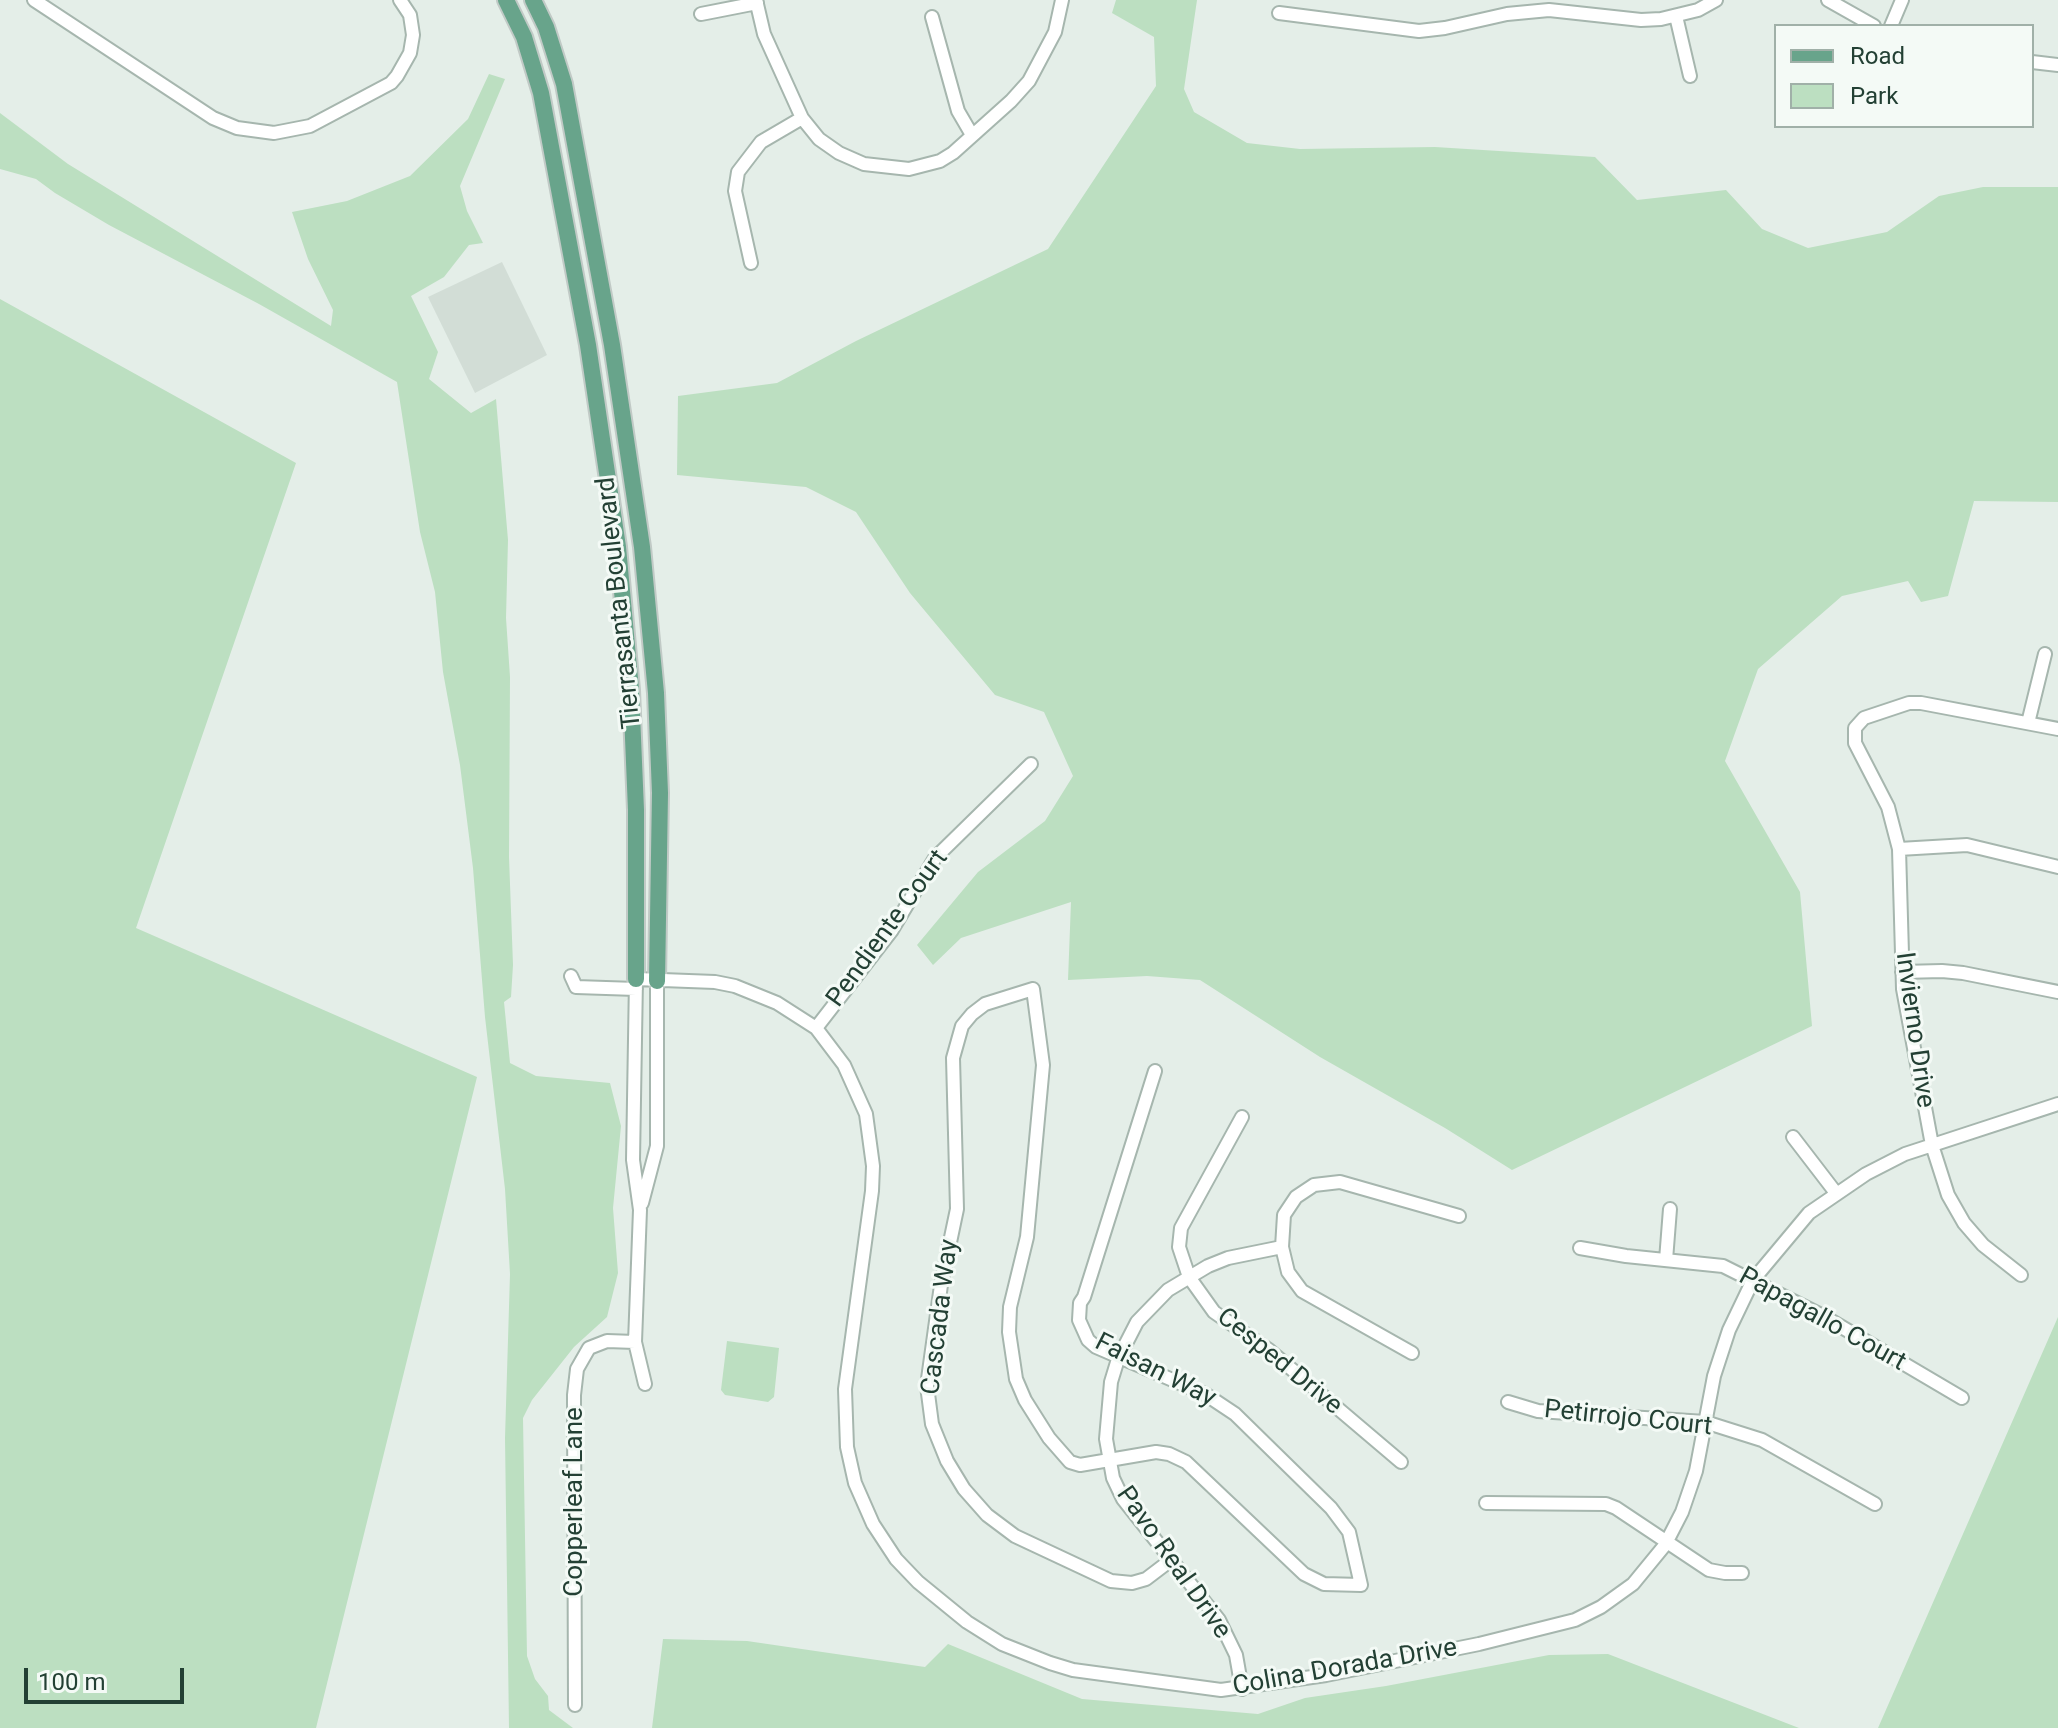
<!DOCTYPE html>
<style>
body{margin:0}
#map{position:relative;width:2058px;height:1728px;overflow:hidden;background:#e4eee8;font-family:Roboto,sans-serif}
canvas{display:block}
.legend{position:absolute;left:1774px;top:24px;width:260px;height:104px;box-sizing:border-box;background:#f4faf6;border:2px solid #a0b0a8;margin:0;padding:10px 14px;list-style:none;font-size:24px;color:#234034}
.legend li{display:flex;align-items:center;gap:16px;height:40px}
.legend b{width:40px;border:2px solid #a0b0a8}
.scale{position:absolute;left:24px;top:1668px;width:160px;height:36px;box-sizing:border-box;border:4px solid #234034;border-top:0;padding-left:10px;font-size:24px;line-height:28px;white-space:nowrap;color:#234034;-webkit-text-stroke:6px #f4faf6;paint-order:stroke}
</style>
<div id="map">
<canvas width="2058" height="1728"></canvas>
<ul class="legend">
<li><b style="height:10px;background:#68a48b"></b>Road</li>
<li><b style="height:22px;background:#bcdfc1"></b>Park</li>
</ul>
<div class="scale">100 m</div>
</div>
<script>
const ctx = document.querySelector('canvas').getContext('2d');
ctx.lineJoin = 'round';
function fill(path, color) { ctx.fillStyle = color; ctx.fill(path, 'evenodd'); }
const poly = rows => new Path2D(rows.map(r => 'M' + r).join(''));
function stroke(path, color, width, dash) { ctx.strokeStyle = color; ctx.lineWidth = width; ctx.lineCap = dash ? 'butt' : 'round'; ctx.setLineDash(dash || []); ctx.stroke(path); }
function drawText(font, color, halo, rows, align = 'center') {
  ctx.font = font + ' Roboto,sans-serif'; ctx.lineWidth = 6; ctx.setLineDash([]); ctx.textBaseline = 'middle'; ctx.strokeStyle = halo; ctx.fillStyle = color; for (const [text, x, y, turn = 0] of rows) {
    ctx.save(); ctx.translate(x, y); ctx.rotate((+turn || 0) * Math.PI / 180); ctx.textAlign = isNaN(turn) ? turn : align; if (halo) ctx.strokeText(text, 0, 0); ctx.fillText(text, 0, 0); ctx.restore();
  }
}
fill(poly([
 [502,262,547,355,475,393,428,297]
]), '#d2ddd6');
fill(poly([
 [1116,0,1197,0,1184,89,1194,112,1247,143,1300,149,1435,147,1595,157,1637,200,1726,190,1762,229,1808,248,1887,232,1939,196,1983,187,2058,187,2058,502,1974,501,1948,596,1921,602,1908,581,1842,596,1758,669,1725,761,1800,892,1812,1026,1512,1170,1445,1128,1320,1057,1200,980,1147,976,1068,980,1071,902,961,938,933,965,917,945,978,872,1045,821,1073,776,1044,712,995,695,910,593,856,512,806,487,677,475,678,396,777,383,856,341,1048,249,1156,86,1154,37,1112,13],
 [489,74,505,79,460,186,467,211,483,243,469,245,444,277,411,296,438,352,429,379,471,413,496,399,508,540,506,618,510,677,509,857,513,965,511,997,504,1002,510,1063,536,1076,610,1083,621,1126,613,1208,618,1273,607,1317,574,1347,532,1400,523,1418,527,1656,535,1679,548,1696,549,1710,573,1728,509,1728,505,1438,510,1274,505,1189,485,1017,473,868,460,765,443,672,435,592,420,532,397,382,259,304,109,225,55,193,36,179,0,169,0,113,68,164,331,326,333,310,308,259,292,212,347,201,410,176,468,119],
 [0,299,296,463,136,928,477,1077,316,1728,0,1728],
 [2058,1317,2058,1728,1878,1728],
 [727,1341,779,1348,774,1397,768,1402,725,1395,721,1390],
 [663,1639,747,1641,925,1667,948,1644,1082,1699,1258,1714,1305,1698,1386,1686,1549,1655,1608,1654,1799,1728,652,1728]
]), '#bcdfc1');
const minor = poly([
 [34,0,213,118,237,128,274,133,310,126,391,83,397,76,410,53,413,35,410,15,400,0],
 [756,0,764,34,802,118,819,139,839,153,864,164,909,169,940,161,953,153,1011,101,1029,81,1055,32,1062,0],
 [1828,0,1874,26],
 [1279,13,1419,31,1445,28,1507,14,1549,10,1641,20,1661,19,1698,10,1716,0],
 [701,14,757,3],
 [1676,16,1690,76],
 [932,17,958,111,972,135],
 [1891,26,1902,0],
 [2032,62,2058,65],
 [751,263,735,191,738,172,761,142,802,118],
 [2028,723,2045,654],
 [1899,849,1967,845,2058,867],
 [1902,972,1942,971,1963,973,2058,992],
 [571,976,576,987,636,989],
 [816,1028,892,930,935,858,1031,764],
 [1155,1071,1084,1297,1080,1303,1079,1320,1088,1340,1096,1347,1205,1394,1235,1414,1331,1508,1349,1532,1361,1585,1324,1584,1304,1574,1186,1462,1169,1454,1156,1452,1080,1465,1070,1462,1049,1438,1025,1400,1016,1379,1009,1332,1010,1307,1027,1237,1043,1065,1033,989,985,1004,972,1014,962,1026,953,1058,957,1209,941,1285,927,1386,932,1424,947,1461,964,1489,987,1515,1015,1536,1111,1581,1132,1583,1146,1579,1171,1560],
 [1242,1117,1181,1228,1179,1247,1189,1277,1214,1312,1269,1350,1401,1462],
 [1793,1137,1836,1193],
 [642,1203,657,1146,657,981],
 [1580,1248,1626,1256,1723,1266,1823,1316,1962,1398],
 [1666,1260,1670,1209],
 [2021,1275,1983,1245,1964,1223,1948,1195,1932,1145,1903,989,1899,849,1888,807,1855,743,1855,728,1864,718,1909,703,1921,703,2058,729],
 [1412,1353,1302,1291,1288,1272,1282,1247,1284,1215,1296,1197,1314,1185,1340,1182,1459,1216],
 [645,1384,635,1342,640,1210,633,1160,636,979,715,982,735,986,777,1003,816,1028,844,1065,866,1114,873,1166,872,1191,845,1389,847,1447,855,1483,873,1524,896,1559,918,1582,967,1622,1002,1644,1050,1663,1073,1670,1221,1690,1326,1675,1479,1644,1575,1620,1601,1607,1633,1584,1665,1545,1682,1512,1696,1471,1714,1376,1729,1330,1753,1280,1809,1213,1866,1174,1905,1154,2058,1104],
 [1508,1402,1538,1411,1705,1422,1762,1440,1875,1504],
 [1486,1503,1606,1504,1616,1508,1709,1570,1725,1573,1742,1573],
 [1242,1689,1236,1655,1219,1620,1123,1499,1113,1478,1106,1439,1111,1382,1118,1359,1137,1322,1168,1290,1208,1266,1228,1258,1282,1247],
 [575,1705,574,1395,577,1369,589,1348,607,1341,635,1342]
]);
const major = poly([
 [506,0,524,37,541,93,588,345,618,547,631,690,636,810,636,979],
 [533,0,546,27,564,84,612,345,642,547,656,693,660,793,657,981]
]);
stroke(minor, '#a6b6ae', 16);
stroke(major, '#c1cac6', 20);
stroke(minor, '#fff', 12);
stroke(major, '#68a48b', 16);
drawText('26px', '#234034', '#f4faf6', [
 ["Tierrasanta Boulevard",620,603,-96],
 ["Pendiente Court",888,929,-54],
 ["Invierno Drive",1914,1030,82],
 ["Cascada Way",941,1317,-83],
 ["Papagallo Court",1822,1320,29],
 ["Cesped Drive",1279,1362,39],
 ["Faisan Way",1155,1371,27],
 ["Petirrojo Court",1628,1419,6],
 ["Copperleaf Lane",575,1502,-90],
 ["Pavo Real Drive",1173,1563,55],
 ["Colina Dorada Drive",1345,1668,-10]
]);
</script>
